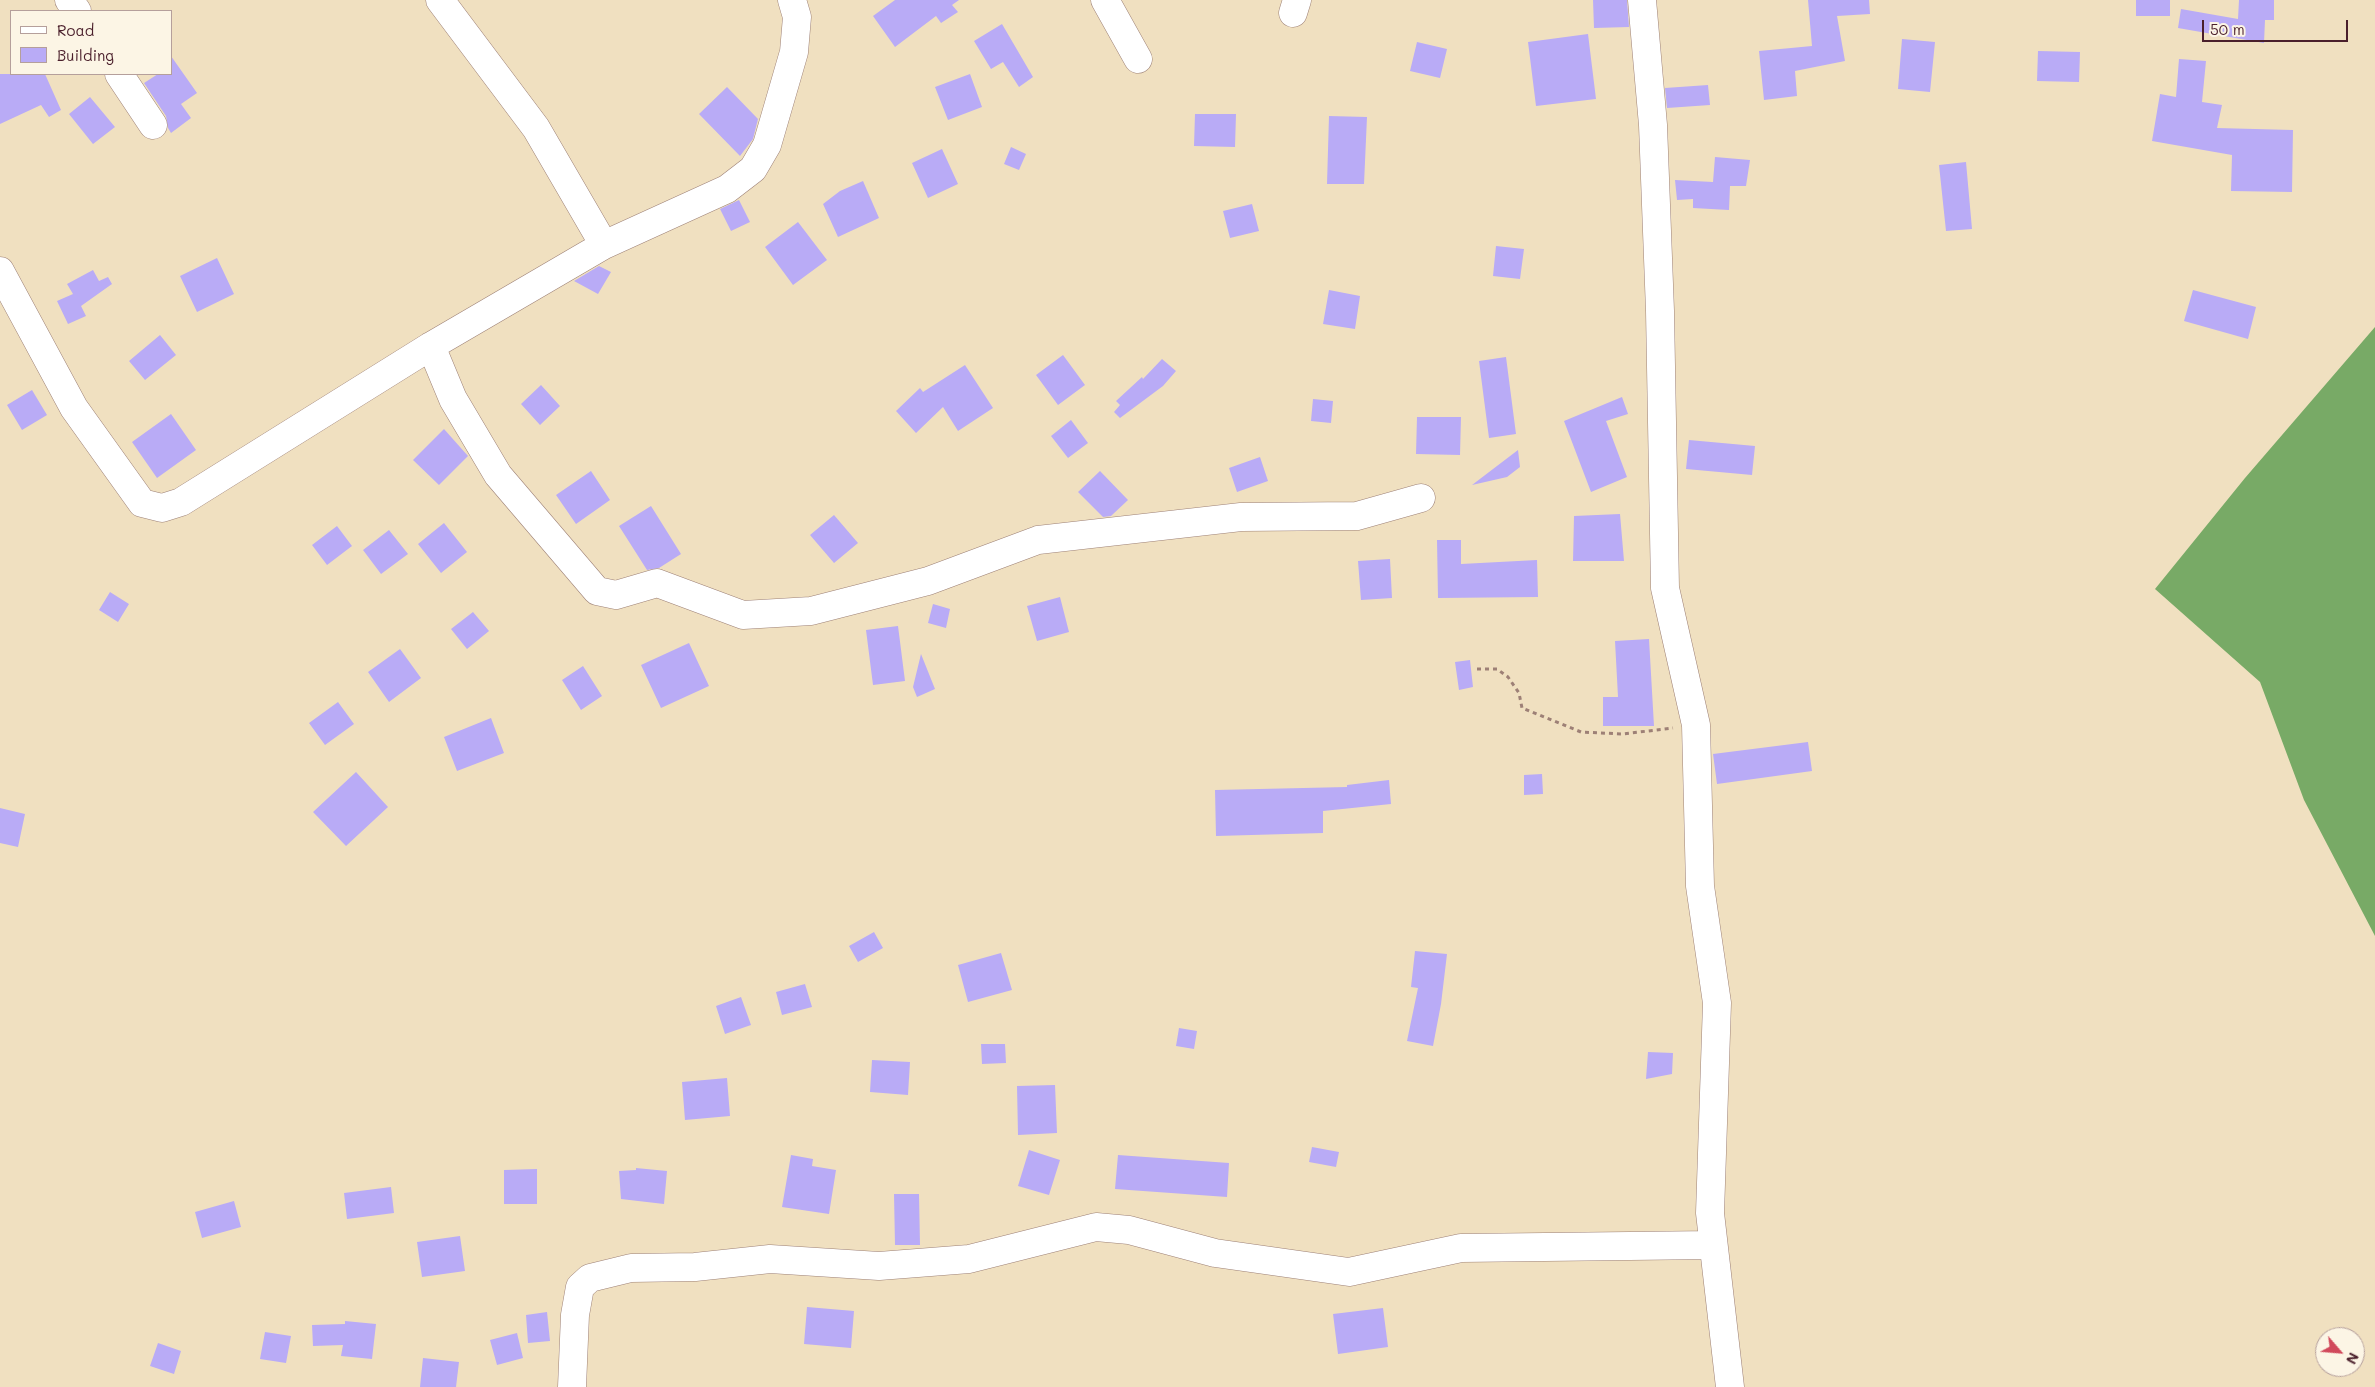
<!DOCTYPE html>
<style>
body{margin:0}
#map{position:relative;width:2375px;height:1387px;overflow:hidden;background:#f0e0c0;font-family:Mali,sans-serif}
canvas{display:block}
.legend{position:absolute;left:10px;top:10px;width:162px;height:65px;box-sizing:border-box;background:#fcf5e5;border:1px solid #b59f9b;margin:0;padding:6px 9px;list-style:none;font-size:15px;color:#4a1f2b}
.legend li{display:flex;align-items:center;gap:10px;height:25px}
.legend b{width:25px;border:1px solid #b59f9b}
.north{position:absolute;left:2315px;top:1327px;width:50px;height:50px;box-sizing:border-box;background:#fcf5e5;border:1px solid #b59f9b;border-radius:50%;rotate:117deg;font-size:14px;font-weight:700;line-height:20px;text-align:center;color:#4a1f2b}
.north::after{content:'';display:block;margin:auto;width:18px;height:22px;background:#d1495b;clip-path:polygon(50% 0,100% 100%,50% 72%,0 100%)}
.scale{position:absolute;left:2202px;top:20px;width:146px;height:22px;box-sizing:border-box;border:2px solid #4a1f2b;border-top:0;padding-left:6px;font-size:15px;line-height:18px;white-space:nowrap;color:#4a1f2b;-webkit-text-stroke:4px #fcf5e5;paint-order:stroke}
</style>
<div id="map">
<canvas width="2375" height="1387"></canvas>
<ul class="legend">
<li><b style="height:6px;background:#fff"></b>Road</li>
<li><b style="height:14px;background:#b9abf6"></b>Building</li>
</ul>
<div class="north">N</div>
<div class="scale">50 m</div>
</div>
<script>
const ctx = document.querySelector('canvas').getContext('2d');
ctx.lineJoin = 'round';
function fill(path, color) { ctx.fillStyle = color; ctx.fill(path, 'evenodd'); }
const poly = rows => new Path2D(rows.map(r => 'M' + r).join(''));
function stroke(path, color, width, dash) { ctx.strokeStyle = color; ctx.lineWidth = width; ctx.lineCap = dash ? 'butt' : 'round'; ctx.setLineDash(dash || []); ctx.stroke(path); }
fill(poly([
 [2375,327,2375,936,2304,800,2260,682,2155,589,2245,478]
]), '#78aa66');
fill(poly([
 [895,0,959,0,952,5,958,12,941,23,936,16,895,47,873,16],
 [1593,0,1627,0,1629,27,1594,28],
 [1808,0,1869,0,1870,14,1837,16,1845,61,1795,71,1797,96,1764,100,1759,51,1812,46],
 [2136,0,2170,0,2170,16,2136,16],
 [2239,0,2274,0,2274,20,2265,20,2264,43,2178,28,2181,9,2238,19],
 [1002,24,1033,77,1019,87,1003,62,991,69,974,41],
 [1588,34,1596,99,1536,106,1528,42],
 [1902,39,1935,42,1930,92,1898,89],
 [1417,42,1447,49,1440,78,1410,71],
 [2038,51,2080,52,2079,82,2037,81],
 [171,56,197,93,181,104,191,118,171,133,168,128,166,116,144,83,158,74,171,74],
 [2179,59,2206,61,2202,102,2222,105,2217,128,2293,130,2292,192,2231,191,2232,155,2152,141,2160,94,2176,97],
 [0,74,45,74,61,110,49,117,41,105,0,124],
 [970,74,982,107,948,120,935,87],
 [1708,85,1710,105,1667,108,1665,88],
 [727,87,758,119,753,139,740,156,699,114],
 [90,97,115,127,93,144,69,114],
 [1195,114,1236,114,1235,147,1194,146],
 [1329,116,1367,117,1364,184,1327,184],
 [1011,147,1026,154,1019,170,1004,164],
 [942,149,958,184,928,198,912,163],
 [1715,157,1750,160,1746,186,1730,186,1729,210,1693,208,1693,199,1677,200,1675,180,1713,182],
 [1966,162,1972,229,1946,231,1939,165],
 [863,181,879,218,838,237,823,204,840,191],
 [739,200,750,222,731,231,720,209],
 [1252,204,1259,231,1230,238,1223,211],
 [798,222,827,260,793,285,765,247],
 [1496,246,1524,249,1520,279,1493,276],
 [217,258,234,294,197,312,180,276],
 [599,266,611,272,598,294,574,281],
 [93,270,99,281,108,277,112,284,81,306,86,316,68,324,57,301,73,294,67,284],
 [1329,290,1360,296,1355,329,1323,324],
 [2193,290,2256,307,2248,339,2184,321],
 [160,335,176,355,145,380,129,361],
 [1063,355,1085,385,1058,405,1036,375],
 [1506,357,1516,434,1489,438,1479,361],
 [1162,359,1176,371,1163,386,1120,418,1114,412,1120,405,1116,401,1142,377,1143,379],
 [965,365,993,408,958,431,943,407,916,433,896,411,920,388,923,392],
 [541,385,560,406,540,425,521,404],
 [32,390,47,415,22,430,7,405],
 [1622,397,1628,414,1606,421,1627,477,1591,492,1564,421],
 [1313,399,1333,401,1331,423,1311,421],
 [171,414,196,450,157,478,132,442],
 [1417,417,1461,417,1460,455,1416,454],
 [1071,420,1088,443,1068,458,1051,436],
 [444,429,468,456,439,485,413,460],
 [1689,440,1755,446,1752,475,1686,469],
 [1518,450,1520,467,1507,477,1472,485],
 [1260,457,1268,481,1237,492,1229,468],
 [591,471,610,500,576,524,556,495],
 [1100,471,1128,500,1111,516,1103,517,1078,492],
 [651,506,681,554,659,568,647,570,619,526],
 [1620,514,1624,561,1573,561,1574,516],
 [834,515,858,543,834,563,810,535],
 [444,523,467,552,441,573,418,544],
 [337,526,352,546,327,565,312,545],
 [389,530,408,554,381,574,363,550],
 [1437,540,1461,540,1461,564,1537,560,1538,597,1438,598],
 [1390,559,1392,598,1361,600,1358,561],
 [110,592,129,604,118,622,99,610],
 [1060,597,1069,632,1037,641,1027,606],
 [933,604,950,609,946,628,928,623],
 [473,612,489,631,467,649,451,629],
 [898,626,905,681,873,685,866,630],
 [1649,639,1654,726,1603,726,1603,697,1618,697,1615,641],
 [689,643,709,686,661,708,641,665],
 [400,649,421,678,389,702,368,672],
 [921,654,935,689,917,697,913,687],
 [1470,660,1473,687,1459,690,1455,662],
 [583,666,602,696,581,710,562,680],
 [338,702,354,724,325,745,309,723],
 [491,718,504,753,457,771,444,737],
 [1808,742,1812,771,1717,784,1713,754],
 [356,772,388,807,346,846,313,812],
 [1542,774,1543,794,1524,795,1524,775],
 [1389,780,1391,804,1323,811,1323,833,1216,836,1215,790,1347,787,1347,785],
 [0,808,25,814,18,847,0,843],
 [874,932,883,948,858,962,849,946],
 [1415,951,1447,954,1441,1004,1433,1046,1407,1041,1418,988,1411,987],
 [1001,953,1012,990,968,1002,958,965],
 [805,984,812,1007,782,1015,776,992],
 [741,997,751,1025,725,1034,716,1006],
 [1179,1028,1197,1031,1194,1049,1176,1046],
 [981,1044,1005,1044,1006,1063,982,1064],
 [1648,1052,1673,1053,1672,1074,1646,1079],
 [872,1060,910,1062,908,1095,870,1092],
 [727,1078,730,1116,685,1120,682,1082],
 [1055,1085,1057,1133,1018,1135,1017,1086],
 [1312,1147,1339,1152,1336,1167,1309,1162],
 [1029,1150,1060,1160,1049,1195,1018,1186],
 [791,1155,813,1159,812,1166,836,1170,829,1214,782,1207],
 [1118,1155,1229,1163,1227,1197,1115,1189],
 [636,1168,667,1171,664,1204,621,1199,619,1171,636,1170],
 [537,1169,537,1204,504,1204,504,1170],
 [391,1187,394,1213,347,1219,344,1193],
 [894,1194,919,1194,920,1245,895,1245],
 [234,1201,241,1227,202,1238,195,1212],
 [460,1236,465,1271,422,1277,417,1242],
 [807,1307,854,1311,851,1348,804,1344],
 [1383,1308,1388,1347,1338,1354,1333,1314],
 [547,1312,550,1341,528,1343,526,1315],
 [345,1321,376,1324,372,1359,341,1356,343,1345,313,1346,312,1325,345,1324],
 [265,1332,291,1336,286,1363,260,1359],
 [517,1333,523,1358,497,1365,490,1340],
 [158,1343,181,1351,174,1374,150,1366],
 [423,1358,459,1362,456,1387,420,1387]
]), '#b9abf6');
const minor = poly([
 [69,0,77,11],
 [440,0,536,128,604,245],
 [1105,0,1138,59],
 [1642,0,1653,125,1660,311,1665,588,1696,725,1700,886,1717,1003,1710,1213,1730,1387],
 [1293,13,1297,0],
 [119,74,153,125],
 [0,271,74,408,142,503,162,508,181,502,431,346,604,245,727,189,753,169,767,145,794,52,797,17,792,0],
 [431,346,453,399,498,475,597,591,616,595,657,583,743,615,811,611,928,581,1038,540,1241,517,1357,516,1421,498],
 [572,1387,575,1315,580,1287,590,1278,631,1268,695,1267,770,1259,879,1266,969,1259,1096,1227,1129,1230,1215,1253,1349,1272,1461,1248,1713,1245]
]);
stroke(minor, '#9d8076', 29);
stroke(poly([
 [1477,669,1497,669,1508,677,1519,693,1522,708,1581,732,1623,734,1673,728]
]), '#9d8076', 3, [4, 4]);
stroke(minor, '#fff', 28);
</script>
